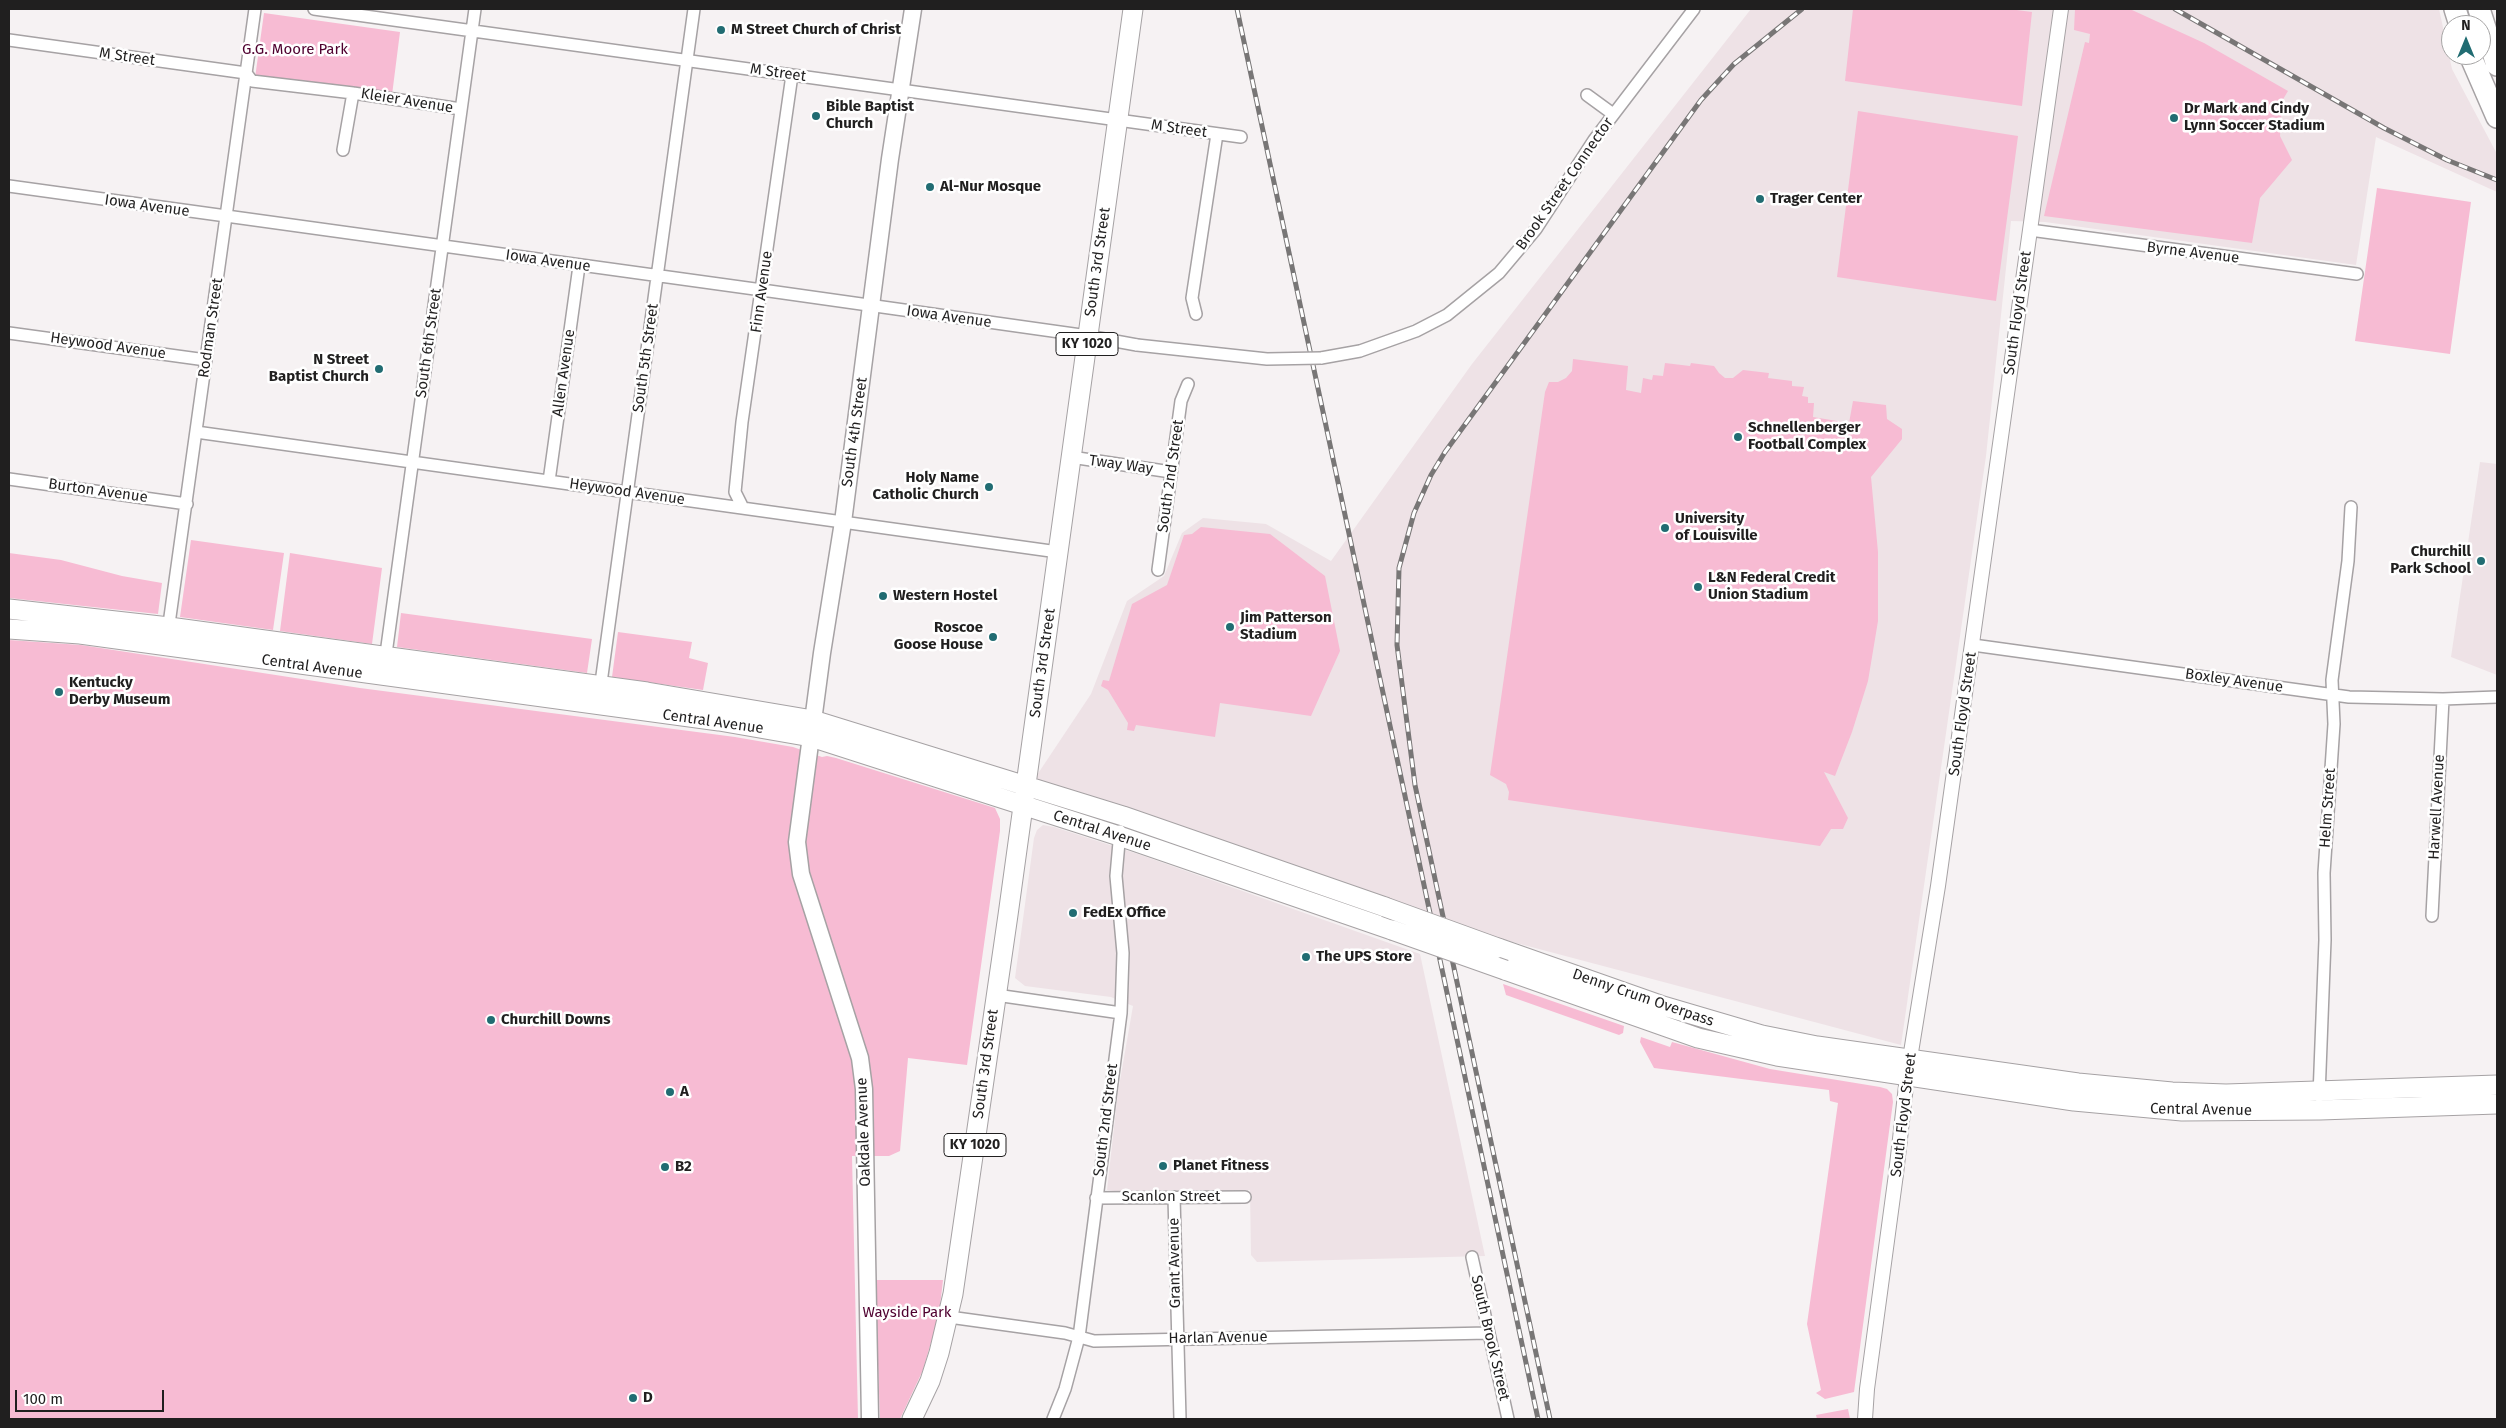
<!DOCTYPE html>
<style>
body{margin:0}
#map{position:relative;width:2506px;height:1428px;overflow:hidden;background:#f6f2f3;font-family:"Fira Sans",sans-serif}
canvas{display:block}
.frame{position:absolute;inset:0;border:10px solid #201f1f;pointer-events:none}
.north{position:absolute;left:2441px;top:15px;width:50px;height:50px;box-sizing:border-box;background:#fff;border:1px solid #a6a5a5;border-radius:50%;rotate:0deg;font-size:14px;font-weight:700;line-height:20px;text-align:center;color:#201f1f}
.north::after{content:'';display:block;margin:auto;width:18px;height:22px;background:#216c72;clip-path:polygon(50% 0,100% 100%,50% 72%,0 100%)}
.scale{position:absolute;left:15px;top:1390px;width:149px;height:22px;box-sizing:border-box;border:2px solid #201f1f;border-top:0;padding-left:6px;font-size:15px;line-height:18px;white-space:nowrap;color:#201f1f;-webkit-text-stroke:4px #fff;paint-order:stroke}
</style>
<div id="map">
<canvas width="2506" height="1428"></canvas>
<div class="frame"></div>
<div class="north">N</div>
<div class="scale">100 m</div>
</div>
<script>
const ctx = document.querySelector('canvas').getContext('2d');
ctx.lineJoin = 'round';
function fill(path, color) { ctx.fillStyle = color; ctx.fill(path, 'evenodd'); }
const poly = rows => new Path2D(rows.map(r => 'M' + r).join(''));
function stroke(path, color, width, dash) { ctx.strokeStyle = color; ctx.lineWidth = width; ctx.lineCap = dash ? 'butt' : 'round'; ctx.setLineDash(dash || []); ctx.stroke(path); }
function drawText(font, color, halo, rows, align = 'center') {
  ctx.font = font + ' "Fira Sans",sans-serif'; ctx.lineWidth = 5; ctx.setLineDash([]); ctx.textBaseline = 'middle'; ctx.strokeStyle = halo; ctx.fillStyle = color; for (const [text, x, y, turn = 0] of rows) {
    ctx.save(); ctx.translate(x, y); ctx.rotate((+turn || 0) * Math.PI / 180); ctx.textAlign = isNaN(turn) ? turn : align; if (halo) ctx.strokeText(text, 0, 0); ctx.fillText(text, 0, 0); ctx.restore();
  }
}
fill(poly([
 [1751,9,2439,9,2452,69,2497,154,2497,192,2376,137,2356,265,2045,222,2011,221,1986,456,1901,1045,1505,940,1033,781,1091,694,1127,601,1164,576,1182,533,1203,518,1266,524,1331,561,1472,364],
 [2480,462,2497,464,2497,675,2451,657],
 [1043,825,1054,827,1141,855,1420,954,1485,1256,1257,1262,1251,1255,1250,1190,1121,1192,1107,1190,1118,1092,1133,1006,1111,997,1025,986,1015,978,1034,838,1037,830]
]), '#eee2e6');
fill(poly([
 [1853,9,2009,9,2032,12,2022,106,1845,81],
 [2075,9,2132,10,2204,43,2288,91,2282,101,2280,136,2292,160,2260,198,2252,243,2044,216,2085,42,2089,43,2090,34,2074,30],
 [264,13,400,32,392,95,255,78],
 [1858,111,2018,136,1996,301,1837,277],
 [2377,188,2471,202,2450,354,2355,341],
 [1573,359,1628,366,1626,390,1641,393,1643,378,1652,380,1653,375,1663,376,1665,363,1690,366,1691,363,1714,366,1719,373,1725,378,1733,378,1743,370,1769,373,1768,378,1792,381,1792,386,1804,387,1802,396,1808,397,1808,403,1814,403,1813,417,1849,423,1853,401,1886,405,1887,419,1902,429,1902,439,1871,477,1878,552,1878,621,1868,681,1852,732,1835,776,1824,772,1848,818,1843,829,1831,829,1820,846,1508,800,1509,792,1506,784,1490,775,1545,392,1549,382,1558,382,1566,378,1572,371],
 [1201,527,1270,534,1325,576,1340,651,1311,716,1220,703,1215,737,1136,725,1134,731,1127,730,1128,723,1108,690,1101,686,1103,680,1109,681,1132,604,1167,585,1184,535,1192,534],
 [191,540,284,553,273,630,180,617],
 [9,553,61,560,122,576,162,583,158,614,9,598],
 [290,553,382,568,372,644,280,631],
 [401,613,592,639,587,673,397,647],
 [618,632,692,642,689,658,708,663,703,690,612,677],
 [9,640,81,645,360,688,735,737,793,747,822,757,827,756,836,758,995,808,1000,819,1000,831,967,1065,908,1058,900,1151,889,1156,852,1156,858,1419,9,1419],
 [1503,984,1624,1026,1623,1033,1619,1035,1506,995],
 [1641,1037,1670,1047,1672,1042,1770,1069,1880,1087,1887,1089,1892,1094,1893,1102,1854,1392,1825,1399,1816,1393,1821,1390,1807,1324,1838,1103,1830,1101,1829,1090,1654,1068,1640,1042],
 [875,1280,943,1280,939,1315,923,1370,900,1419,880,1419],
 [1848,1409,1850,1419,1817,1419,1816,1415]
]), '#f7bbd3');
const minor = poly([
 [314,9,1241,137],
 [9,40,246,73,252,81,353,93,461,109],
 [1587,95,1613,114],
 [343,150,353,93],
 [9,186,762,290,1088,336,1137,345],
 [2030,230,2357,274],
 [1196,314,1192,298,1217,134],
 [9,333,206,360],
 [1321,358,1360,351,1416,331,1447,315,1499,273,1536,229,1594,140,1694,9],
 [196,432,1058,552],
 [1071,457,1171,472],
 [9,479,187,504],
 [549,481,579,266],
 [743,508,735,492,742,422,792,75],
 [1158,570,1181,401,1188,384],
 [168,631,255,9],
 [1973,645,2349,697,2443,699,2497,697],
 [385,661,475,9],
 [600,690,694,9],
 [2432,916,2443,699],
 [996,995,1121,1013],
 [2319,1096,2325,940,2324,873,2334,724,2332,680,2348,561,2351,507],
 [1174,1197,1180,1419],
 [1096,1198,1245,1197],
 [1472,1257,1508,1419],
 [949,1317,1065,1333,1094,1341,1489,1333],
 [1053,1419,1065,1389,1079,1337,1121,1013,1123,953,1116,876,1120,831]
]);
const tertiary = poly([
 [1865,1419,1867,1389,1896,1174,1907,1077,1938,886,2061,9]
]);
const secondary = poly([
 [870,1419,864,1089,860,1058,801,874,797,842,822,653,843,522,890,159,913,9]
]);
const primary = poly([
 [9,609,169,627,647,692,813,720,1123,816,1385,907],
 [9,629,80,634,719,721,811,737,1119,836,1392,930],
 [1498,948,1660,1005,1762,1035,1817,1046,2078,1083,2172,1092,2226,1094,2497,1085],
 [1505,970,1698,1038,1777,1056,2074,1101,2182,1111,2320,1110,2497,1104],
 [912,1419,930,1381,939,1353,953,1294,1008,915,1133,9]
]);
const motorway = poly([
 [2455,9,2460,25],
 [2479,9,2497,65],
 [2470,55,2497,117]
]);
stroke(minor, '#a6a2a4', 14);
stroke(tertiary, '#a6a2a4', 16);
stroke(secondary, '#a6a2a4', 19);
stroke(primary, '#a6a2a4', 21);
stroke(motorway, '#a6a2a4', 24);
stroke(minor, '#fff', 11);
stroke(tertiary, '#fff', 14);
stroke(secondary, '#fff', 16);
stroke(primary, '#fff', 19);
stroke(motorway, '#fff', 21);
const rail = poly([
 [1237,9,1538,1419],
 [2175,9,2384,128,2447,160,2497,180],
 [1550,1419,1415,785,1397,645,1399,568,1414,513,1431,475,1445,452,1701,100,1734,64,1802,9]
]);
stroke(rail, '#787676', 5);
stroke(rail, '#fff', 3, [9]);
const minorBridge = poly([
 [1137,345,1267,359,1321,358]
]);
const primaryBridge = poly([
 [1385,907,1498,948],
 [1392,930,1505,970]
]);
stroke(minorBridge, '#a6a2a4', 14, []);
stroke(primaryBridge, '#a6a2a4', 21, []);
stroke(minorBridge, '#fff', 11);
stroke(primaryBridge, '#fff', 19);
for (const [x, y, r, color] of [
 [721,30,5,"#216c72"],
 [816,116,5,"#216c72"],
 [2174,118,5,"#216c72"],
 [930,187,5,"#216c72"],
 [1760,199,5,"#216c72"],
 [379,369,5,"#216c72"],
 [1738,437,5,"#216c72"],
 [989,487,5,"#216c72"],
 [1665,528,5,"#216c72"],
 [2481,561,5,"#216c72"],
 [1698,587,5,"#216c72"],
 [883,596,5,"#216c72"],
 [1230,627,5,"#216c72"],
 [993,637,5,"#216c72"],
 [59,692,5,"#216c72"],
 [1073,913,5,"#216c72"],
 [1306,957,5,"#216c72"],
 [491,1020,5,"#216c72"],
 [670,1092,5,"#216c72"],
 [1163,1166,5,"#216c72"],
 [665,1167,5,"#216c72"],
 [633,1398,5,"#216c72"]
]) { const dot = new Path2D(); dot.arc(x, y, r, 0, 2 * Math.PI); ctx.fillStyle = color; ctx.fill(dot); stroke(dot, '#fff', 2); }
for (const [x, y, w] of [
 [1087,344,62],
 [975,1145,62]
]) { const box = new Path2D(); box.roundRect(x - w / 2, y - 11.5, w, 23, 4); ctx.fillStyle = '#fff'; ctx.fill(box); stroke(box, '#201f1f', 1); }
drawText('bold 14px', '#201f1f', null, [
 ["KY 1020",1087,344],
 ["KY 1020",975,1145]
]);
drawText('bold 15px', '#201f1f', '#fff', [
 ["M Street Church of Christ",731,30],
 ["Bible Baptist",826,107],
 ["Church",826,124],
 ["Dr Mark and Cindy",2184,109],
 ["Lynn Soccer Stadium",2184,126],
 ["Al-Nur Mosque",940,187],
 ["Trager Center",1770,199],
 ["N Street",369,360,"right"],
 ["Baptist Church",369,377,"right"],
 ["Schnellenberger",1748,428],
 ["Football Complex",1748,445],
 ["Holy Name",979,478,"right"],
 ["Catholic Church",979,495,"right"],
 ["University",1675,519],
 ["of Louisville",1675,536],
 ["Churchill",2471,552,"right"],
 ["Park School",2471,569,"right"],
 ["L&N Federal Credit",1708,578],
 ["Union Stadium",1708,595],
 ["Western Hostel",893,596],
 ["Jim Patterson",1240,618],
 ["Stadium",1240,635],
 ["Roscoe",983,628,"right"],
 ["Goose House",983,645,"right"],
 ["Kentucky",69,683],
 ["Derby Museum",69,700],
 ["FedEx Office",1083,913],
 ["The UPS Store",1316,957],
 ["Churchill Downs",501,1020],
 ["A",680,1092],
 ["Planet Fitness",1173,1166],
 ["B2",675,1167],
 ["D",643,1398]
], 'left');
drawText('15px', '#4f012f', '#fff', [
 ["G.G. Moore Park",295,50],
 ["Wayside Park",907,1313]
]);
drawText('15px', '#201f1f', '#fff', [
 ["M Street",127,57,8],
 ["M Street",778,73,8],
 ["Kleier Avenue",407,101,9],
 ["M Street",1179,129,8],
 ["Brook Street Connector",1565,184,-55],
 ["Iowa Avenue",147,206,8],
 ["Byrne Avenue",2193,253,7],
 ["Iowa Avenue",548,261,8],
 ["South 3rd Street",1098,262,-82],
 ["Finn Avenue",762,292,-82],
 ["South Floyd Street",2018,313,-82],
 ["Iowa Avenue",949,317,8],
 ["Rodman Street",211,328,-82],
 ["South 6th Street",429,343,-82],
 ["Heywood Avenue",108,346,8],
 ["South 5th Street",646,358,-82],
 ["Allen Avenue",564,373,-82],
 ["South 4th Street",855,432,-82],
 ["Tway Way",1121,465,8],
 ["South 2nd Street",1171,476,-82],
 ["Burton Avenue",98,491,8],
 ["Heywood Avenue",627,492,8],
 ["South 3rd Street",1043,663,-82],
 ["Central Avenue",312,667,8],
 ["Boxley Avenue",2234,681,8],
 ["South Floyd Street",1963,714,-82],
 ["Central Avenue",713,722,8],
 ["Harwell Avenue",2437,807,-87],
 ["Helm Street",2328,808,-86],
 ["Central Avenue",1102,831,18],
 ["Denny Crum Overpass",1643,998,19],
 ["South 3rd Street",986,1064,-82],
 ["Central Avenue",2201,1110,1],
 ["South Floyd Street",1904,1115,-83],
 ["South 2nd Street",1106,1120,-83],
 ["Oakdale Avenue",864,1132,-92],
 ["Scanlon Street",1171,1197],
 ["Grant Avenue",1175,1263,-91],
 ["Harlan Avenue",1218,1338,-1],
 ["South Brook Street",1490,1338,77]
]);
</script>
